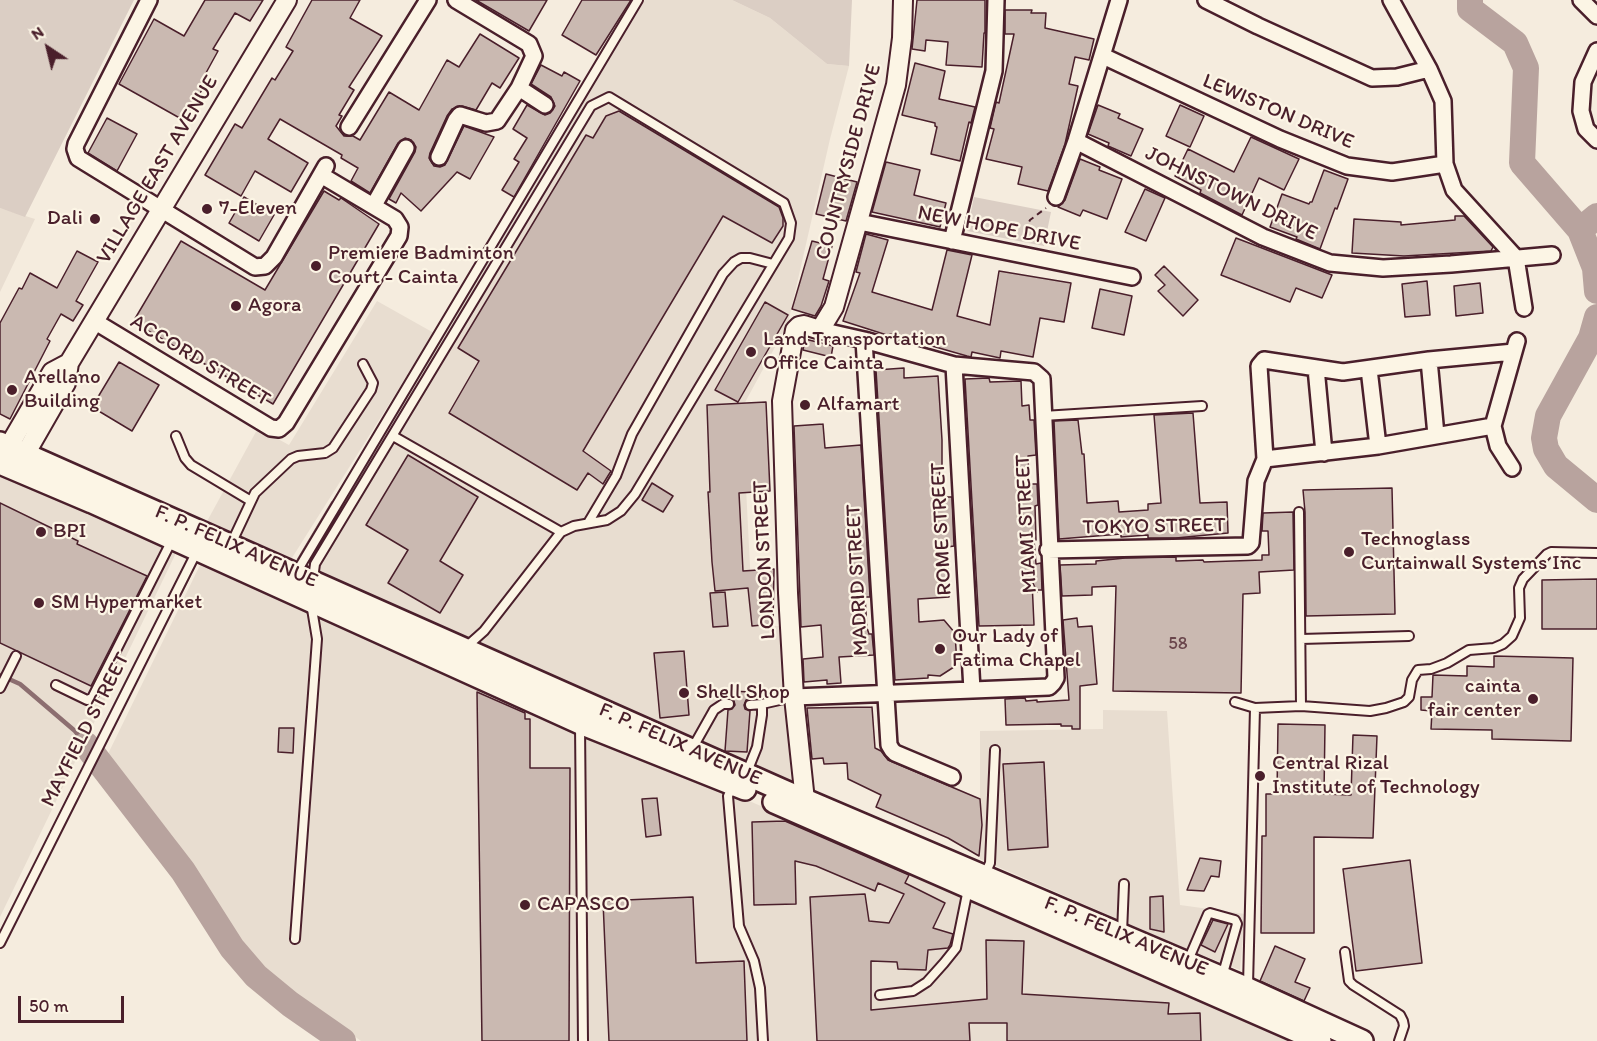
<!DOCTYPE html>
<style>
body{margin:0}
#map{position:relative;width:1597px;height:1041px;overflow:hidden;background:#f5ecde;font-family:Itim,sans-serif}
canvas{display:block}
.north{position:absolute;left:18px;top:18px;width:60px;height:60px;-webkit-text-stroke:4px #fcf5e5;paint-order:stroke;rotate:325deg;font-size:16px;font-weight:700;line-height:24px;text-align:center;color:#4a1f2b}
.north::after{content:'';display:block;margin:auto;width:21px;height:27px;background:#4a1f2b;clip-path:polygon(50% 0,100% 100%,50% 72%,0 100%)}
.scale{position:absolute;left:18px;top:996px;width:106px;height:27px;box-sizing:border-box;border:3px solid #4a1f2b;border-top:0;padding-left:8px;font-size:18px;line-height:21px;white-space:nowrap;color:#4a1f2b;-webkit-text-stroke:4px #fcf5e5;paint-order:stroke}
</style>
<div id="map">
<canvas width="1597" height="1041"></canvas>
<div class="north">N</div>
<div class="scale">50 m</div>
</div>
<script>
const ctx = document.querySelector('canvas').getContext('2d');
ctx.lineJoin = 'round';
function fill(path, color) { ctx.fillStyle = color; ctx.fill(path, 'evenodd'); }
const poly = rows => new Path2D(rows.map(r => 'M' + r).join(''));
function stroke(path, color, width, dash) { ctx.strokeStyle = color; ctx.lineWidth = width; ctx.lineCap = dash ? 'butt' : 'round'; ctx.setLineDash(dash || []); ctx.stroke(path); }
function drawText(font, color, halo, rows, align = 'center') {
  ctx.font = font + ' Itim,sans-serif'; ctx.lineWidth = 4.5; ctx.setLineDash([]); ctx.textBaseline = 'middle'; ctx.strokeStyle = halo; ctx.fillStyle = color; for (const [text, x, y, turn = 0] of rows) {
    ctx.save(); ctx.translate(x, y); ctx.rotate((+turn || 0) * Math.PI / 180); ctx.textAlign = isNaN(turn) ? turn : align; if (halo) ctx.strokeText(text, 0, 0); ctx.fillText(text, 0, 0); ctx.restore();
  }
}
fill(poly([
 [645,0,732,0,770,18,827,64,849,66,830,139,788,323,742,408,753,626,783,626,791,782,301,565,443,338],
 [0,208,35,219,0,292],
 [377,301,434,333,290,561,205,525,258,428,289,445],
 [0,476,176,553,0,917],
 [201,563,308,607,473,683,796,821,1300,1041,361,1041,297,994,268,970,236,939,175,839,107,756],
 [1103,710,1167,711,1180,905,1245,914,1240,970,1182,947,980,859,980,731,1103,729]
]), '#e8ddd0');
fill(poly([
 [0,0,134,0,25,217,0,208],
 [732,0,852,0,849,66,827,64,770,18],
 [974,197,1051,212,1044,246,967,231]
]), '#dbcec4');
stroke(poly([
 [299,560,333,503],
 [0,675,20,684,75,731,86,745]
]), '#8c6e70', 4.5);
stroke(poly([
 [1470,0,1470,9,1515,43,1526,68,1522,163,1580,230,1595,268,1597,291],
 [1580,230,1597,216],
 [1597,317,1591,338,1548,416,1544,438,1546,449,1556,466,1597,500],
 [86,745,183,871,232,948,256,976,290,1004,343,1041]
]), '#b8a39e', 26);
const building = poly([
 [205,0,263,0,250,21,235,13,213,49,218,51,201,82,205,84,185,121,119,84,154,19,184,36,205,0],
 [312,0,360,0,350,18,382,36,349,87,354,90,339,115,342,116,336,126,344,136,353,136,360,140,389,92,419,110,447,60,459,67,480,34,519,58,500,88,492,83,476,110,462,106,452,109,447,116,430,153,429,158,434,166,440,167,445,165,464,126,494,137,470,179,457,172,421,211,401,193,396,203,389,199,415,152,416,147,411,140,405,138,398,143,370,193,351,181,358,168,341,158,342,155,280,119,268,139,308,163,291,192,255,171,241,196,205,175,235,124,242,128,272,78,275,80,293,51,286,47,312,0],
 [476,0,547,0,529,31,476,0],
 [582,0,631,0,596,55,562,35,582,0],
 [917,0,985,0,985,33,984,33,982,67,946,65,948,42,926,40,925,51,912,49,917,0],
 [1005,10,1032,10,1031,13,1046,13,1045,28,1094,39,1089,60,1075,57,1069,84,1078,86,1065,144,1048,191,1018,184,1022,167,986,159,994,129,990,128,996,102,999,103,1014,34,1005,34,1005,10],
 [915,63,945,71,939,99,975,107,971,123,969,122,960,161,931,154,937,127,935,126,935,123,902,115,915,63],
 [541,65,562,76,564,72,580,81,514,197,502,190,519,162,514,159,527,138,513,129,527,105,545,115,550,113,555,106,551,97,531,84,541,65],
 [1098,105,1120,114,1118,118,1143,129,1131,156,1108,146,1109,143,1088,134,1098,105],
 [1180,105,1204,116,1190,147,1166,136,1180,105],
 [619,111,779,207,783,218,783,226,772,243,723,216,583,451,611,471,603,484,588,473,577,490,449,413,479,361,458,348,586,135,593,138,606,116,619,111],
 [107,118,137,134,117,171,88,153,107,118],
 [1251,137,1299,159,1284,190,1259,178,1242,215,1200,193,1201,190,1175,176,1188,149,1234,172,1251,137],
 [1080,159,1100,167,1099,170,1122,179,1107,219,1083,210,1080,216,1058,207,1065,200,1080,159],
 [886,162,920,170,914,195,946,203,940,227,872,212,886,162],
 [1324,170,1348,179,1337,209,1335,208,1320,249,1296,239,1297,237,1270,227,1282,194,1309,204,1310,202,1312,202,1324,170],
 [826,174,857,182,846,221,816,214,826,174],
 [1145,189,1165,198,1146,241,1125,232,1145,189],
 [324,191,339,200,341,198,379,224,273,404,133,322,181,241,265,290,324,191],
 [244,197,274,215,259,241,229,223,244,197],
 [1455,216,1464,216,1493,247,1491,251,1404,256,1352,253,1354,219,1401,222,1401,225,1455,220,1455,216],
 [866,234,888,240,872,292,932,310,947,250,972,255,957,316,990,325,999,271,1071,283,1064,322,1040,318,1033,357,1001,351,1000,358,972,352,971,357,967,356,890,334,890,336,843,321,860,273,856,272,866,234],
 [1236,238,1332,275,1322,298,1296,288,1290,302,1221,275,1236,238],
 [812,241,832,246,823,279,829,281,821,306,815,316,792,309,812,241],
 [77,251,98,262,76,301,83,305,73,321,61,314,47,339,50,341,10,419,0,414,0,323,19,288,22,289,30,273,57,288,77,251],
 [1164,266,1198,300,1183,316,1158,291,1165,285,1155,275,1164,266],
 [1427,281,1430,315,1405,317,1402,284,1427,281],
 [1480,283,1483,313,1456,316,1454,286,1480,283],
 [1100,289,1132,296,1124,335,1092,328,1100,289],
 [765,302,788,315,738,402,715,390,765,302],
 [805,339,833,346,831,357,803,350,805,339],
 [119,362,159,385,132,431,92,407,119,362],
 [904,368,904,378,938,376,942,440,942,466,939,466,941,493,946,493,946,497,952,497,954,546,947,547,949,597,918,599,919,622,944,620,955,633,957,665,940,676,928,675,928,678,895,680,876,370,904,368],
 [989,378,990,382,1021,381,1022,406,1029,405,1030,420,1034,420,1036,455,1028,456,1029,484,1037,484,1038,505,1035,506,1036,540,1034,540,1036,564,1041,563,1042,590,1037,590,1037,592,1032,581,1034,625,979,626,965,379,989,378],
 [766,402,770,491,739,493,743,571,774,569,773,624,752,626,748,588,715,591,712,562,708,492,710,492,707,405,766,402],
 [1193,413,1200,503,1227,502,1228,533,1176,538,1148,538,1148,535,1121,537,1121,534,1059,539,1054,421,1078,420,1082,454,1084,454,1087,503,1118,501,1119,512,1148,510,1148,504,1161,503,1154,415,1193,413],
 [823,424,825,448,861,445,870,597,865,597,867,628,869,634,872,634,874,655,839,657,841,683,827,684,827,680,804,682,803,659,823,657,821,625,801,627,794,426,823,424],
 [408,455,478,497,440,561,463,575,440,613,388,583,408,550,366,525,408,455],
 [652,483,673,496,663,512,642,500,652,483],
 [1392,488,1395,614,1306,616,1305,512,1303,490,1392,488],
 [0,503,78,541,77,544,147,576,91,686,0,643,0,503],
 [1293,512,1294,570,1259,572,1260,593,1243,594,1241,693,1113,691,1116,586,1092,587,1092,595,1062,596,1060,565,1096,564,1096,561,1125,558,1176,557,1176,561,1203,560,1204,562,1262,560,1262,555,1269,555,1268,531,1262,531,1263,513,1293,512],
 [1597,579,1597,629,1542,629,1542,580,1597,579],
 [725,592,728,626,713,627,710,593,725,592],
 [1077,618,1078,627,1092,626,1097,684,1080,686,1080,729,1072,729,1072,726,1061,726,1061,724,1006,725,1005,699,1025,698,1026,701,1037,700,1037,702,1069,700,1063,620,1077,618],
 [684,651,689,715,660,718,654,653,684,651],
 [1494,656,1573,658,1571,741,1492,739,1492,730,1431,729,1432,711,1421,710,1421,697,1432,697,1433,675,1467,676,1467,666,1494,667,1494,656],
 [730,691,751,692,751,699,746,700,744,705,745,709,750,711,747,752,725,751,728,710,732,709,735,705,734,701,729,698,730,691],
 [477,692,525,713,525,719,530,719,530,768,570,768,569,1041,482,1041,477,692],
 [872,707,875,748,881,751,888,760,980,799,982,825,979,856,948,838,876,807,881,795,848,779,847,763,824,764,823,758,812,759,807,708,872,707],
 [1278,724,1325,725,1324,794,1351,795,1353,735,1377,736,1373,838,1314,837,1314,933,1261,933,1262,836,1266,836,1266,794,1277,794,1278,724],
 [279,728,294,728,293,753,278,752,279,728],
 [1044,762,1048,847,1008,850,1003,764,1044,762],
 [657,798,661,835,646,837,642,799,657,798],
 [785,821,909,875,905,883,945,903,933,928,953,934,950,945,948,948,928,950,926,970,898,969,897,962,871,961,871,1010,987,999,986,940,1024,941,1022,994,1169,1003,1168,1014,1200,1013,1201,1041,1007,1041,1007,1023,969,1023,970,1041,817,1041,810,897,865,894,869,921,889,923,904,894,878,883,875,891,816,866,795,861,796,904,754,905,752,822,785,821],
 [1200,858,1221,861,1219,877,1211,876,1204,891,1187,890,1200,858],
 [1410,860,1422,963,1356,971,1343,869,1410,860],
 [1163,896,1164,932,1150,929,1150,897,1163,896],
 [693,897,696,963,744,961,747,1041,609,1041,603,901,693,897],
 [1213,920,1228,924,1215,952,1201,945,1213,920],
 [1275,946,1305,959,1295,982,1310,988,1304,1001,1260,981,1275,946]
]);
fill(building, '#cab9b1');
stroke(building, '#4a1f2b', 1.5);
const service = poly([
 [1043,416,1202,406],
 [176,436,185,458,191,465,251,501],
 [393,436,561,532],
 [588,523,616,476,632,434,723,274,734,262,741,258,750,258,773,264],
 [231,544,255,493,291,459,298,456,325,453,333,448,371,390,373,383,363,364],
 [296,573,638,0],
 [313,579,315,564,591,106,609,97,784,203,791,223,789,238,635,494,621,511,607,520,574,526,561,532,484,631,465,648],
 [1301,639,1409,636],
 [56,685,87,700,92,698,172,540],
 [0,688,16,656],
 [1235,702,1255,708,1301,706,1299,512],
 [762,704,793,697],
 [1301,706,1370,711,1386,708,1404,702,1409,697,1412,680,1418,670,1431,669,1447,663,1469,650,1494,648,1503,644,1512,636,1520,618,1519,588,1523,579,1547,554,1551,552,1597,553],
 [580,725,583,1041],
 [692,749,714,710,723,704,729,704],
 [747,772,757,747,762,715,762,704,750,705],
 [732,787,728,796,739,926,754,961,760,988,763,1041],
 [984,876,990,863,995,750],
 [1122,933,1124,884],
 [295,939,317,639,311,603],
 [0,943,197,551],
 [1345,952,1349,981,1353,985,1400,1015,1403,1021,1404,1026,1399,1041],
 [1187,963,1208,914,1210,913,1235,920,1237,924,1222,977],
 [1248,985,1255,708],
 [880,995,913,991,927,982,944,963,956,948,968,889]
]);
const minor = poly([
 [149,0,76,144,75,149,78,158,255,267,265,266,274,257,326,166],
 [1206,0,1258,26,1372,78,1397,77,1429,69],
 [1391,0,1429,69,1443,101,1445,164,1454,190,1516,258,1524,308],
 [1581,0,1597,16],
 [1597,51,1583,82,1581,111,1586,129,1597,140],
 [1103,56,1280,139,1347,166,1392,172,1445,164],
 [519,88,545,105],
 [349,127,428,0],
 [1076,141,1263,237,1330,263,1383,268,1451,264,1552,255],
 [439,157,456,120,460,115,486,123,497,121,519,88,534,56,529,44,456,0],
 [1056,197,1076,141,1119,0],
 [374,205,406,148],
 [859,222,1132,277],
 [952,241,994,71,996,0],
 [94,321,271,428,279,429,286,423,399,236,400,227,395,219,321,175],
 [864,340,889,745,892,750,895,753,952,777],
 [1429,360,1436,435],
 [954,365,972,690],
 [1316,368,1324,453],
 [1369,369,1378,446],
 [1265,459,1378,446,1493,426],
 [1512,468,1498,446,1493,426,1517,341],
 [1048,550,1248,546,1251,543,1256,481,1265,459,1259,366,1264,360,1343,372,1429,360,1514,352],
 [794,697,1049,687,1053,683,1056,678,1042,379,1034,372,954,365,864,340,820,330]
]);
const tertiary = poly([
 [2,458,52,372,69,363],
 [19,465,66,383,69,363,287,0],
 [806,810,794,697,788,593,782,401,795,330,799,326,804,325,820,330,834,307,896,85,902,38,903,0]
]);
const secondary = poly([
 [0,443,784,791,1248,989,1362,1041],
 [0,463,92,502,580,723,745,789],
 [774,802,1320,1041]
]);
stroke(service, '#4a1f2b', 12);
stroke(minor, '#4a1f2b', 20);
stroke(tertiary, '#4a1f2b', 22);
stroke(secondary, '#4a1f2b', 26);
stroke(poly([
 [1028,242,1027,226,1030,220,1046,208]
]), '#4a1f2b', 2, [6, 4.5]);
stroke(service, '#fcf5e5', 8);
stroke(minor, '#fcf5e5', 15);
stroke(tertiary, '#fcf5e5', 18);
stroke(secondary, '#fcf5e5', 21);
for (const [x, y, r, color] of [
 [207,209,6,"#4a1f2b"],
 [95,219,6,"#4a1f2b"],
 [316,266,6,"#4a1f2b"],
 [236,306,6,"#4a1f2b"],
 [751,352,6,"#4a1f2b"],
 [12,390,6,"#4a1f2b"],
 [805,405,6,"#4a1f2b"],
 [41,532,6,"#4a1f2b"],
 [1349,552,6,"#4a1f2b"],
 [39,603,6,"#4a1f2b"],
 [940,649,6,"#4a1f2b"],
 [684,693,6,"#4a1f2b"],
 [1533,699,6,"#4a1f2b"],
 [1260,776,6,"#4a1f2b"],
 [525,905,6,"#4a1f2b"]
]) { const dot = new Path2D(); dot.arc(x, y, r, 0, 2 * Math.PI); ctx.fillStyle = color; ctx.fill(dot); stroke(dot, '#fcf5e5', 2); }
drawText('18px', '#6a464c', null, [
 ["58",1178,644]
]);
drawText('21px', '#4a1f2b', '#fcf5e5', [
 ["LEWISTON DRIVE",1278,112,23],
 ["COUNTRYSIDE DRIVE",849,162,-75],
 ["VILLAGE EAST AVENUE",158,170,-59],
 ["JOHNSTOWN DRIVE",1231,194,26],
 ["NEW HOPE DRIVE",999,229,11],
 ["ACCORD STREET",200,361,31],
 ["MIAMI STREET",1027,524,-93],
 ["TOKYO STREET",1154,527,-1],
 ["ROME STREET",942,529,-93],
 ["F. P. FELIX AVENUE",236,547,24],
 ["LONDON STREET",765,560,-93],
 ["MADRID STREET",858,580,-93],
 ["MAYFIELD STREET",86,730,-63],
 ["F. P. FELIX AVENUE",680,745,24],
 ["F. P. FELIX AVENUE",1126,937,23]
]);
drawText('21px', '#4a1f2b', '#fcf5e5', [
 ["7-Eleven",219,209],
 ["Dali",83,219,"right"],
 ["Premiere Badminton",328,254],
 ["Court - Cainta",328,278],
 ["Agora",248,306],
 ["Land Transportation",763,340],
 ["Office Cainta",763,364],
 ["Arellano",24,378],
 ["Building",24,402],
 ["Alfamart",817,405],
 ["BPI",53,532],
 ["Technoglass",1361,540],
 ["Curtainwall Systems Inc",1361,564],
 ["SM Hypermarket",51,603],
 ["Our Lady of",952,637],
 ["Fatima Chapel",952,661],
 ["cainta",1521,687,"right"],
 ["fair center",1521,711,"right"],
 ["Shell Shop",696,693],
 ["Central Rizal",1272,764],
 ["Institute of Technology",1272,788],
 ["CAPASCO",537,905]
], 'left');
</script>
